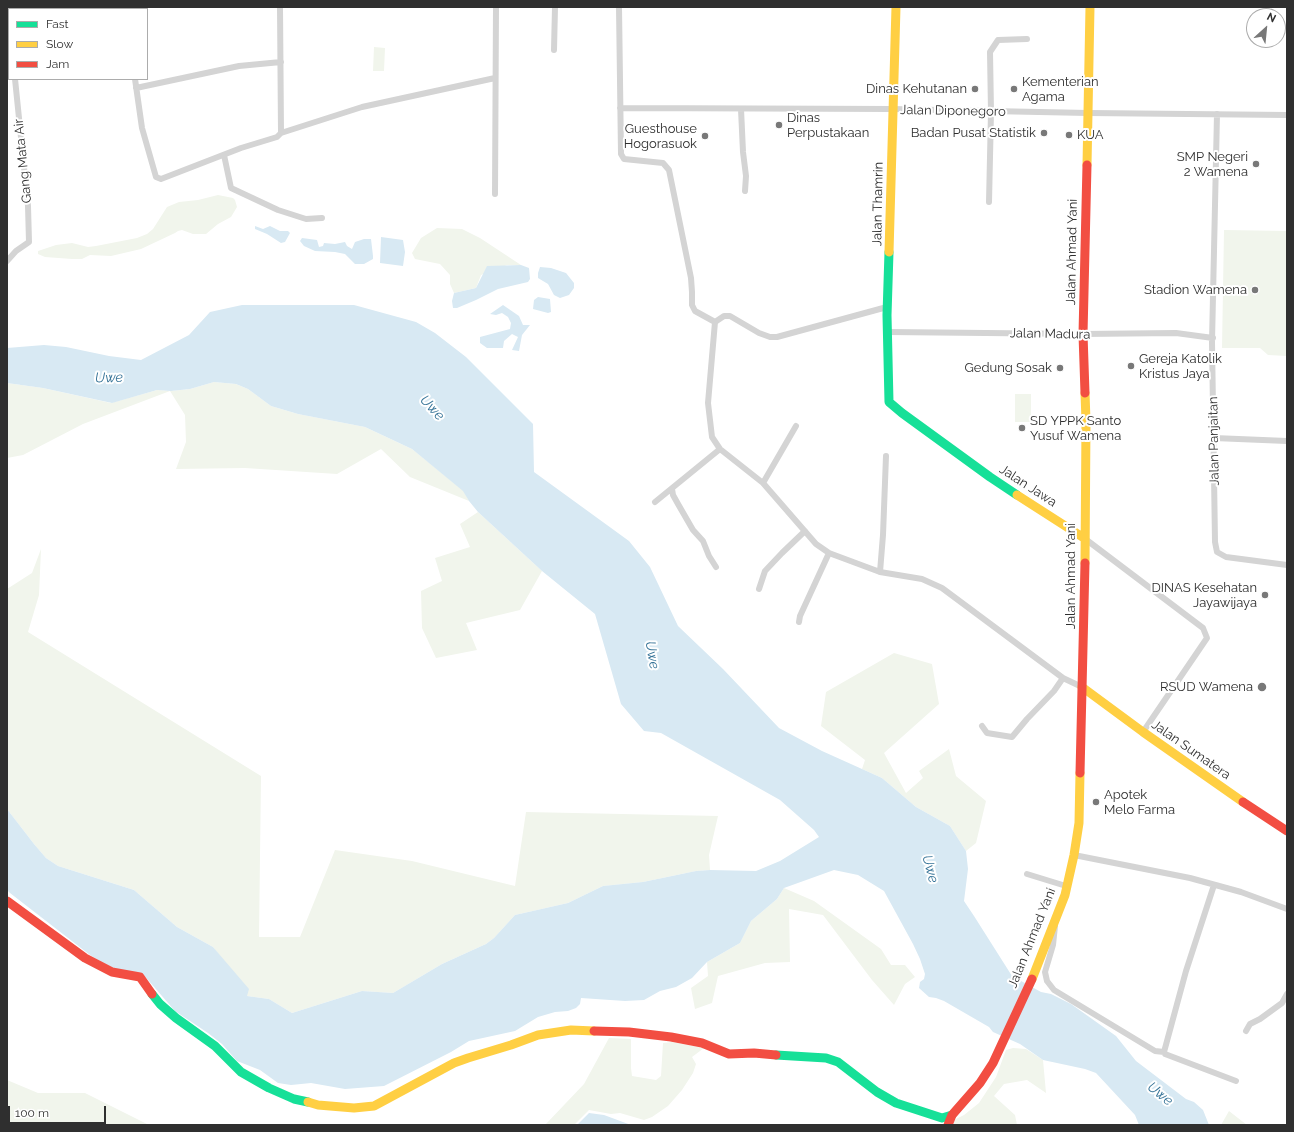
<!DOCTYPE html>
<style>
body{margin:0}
#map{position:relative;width:1294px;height:1132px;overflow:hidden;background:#fff;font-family:Raleway,sans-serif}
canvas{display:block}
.frame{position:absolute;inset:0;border:8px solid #2f2f2f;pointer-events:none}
.legend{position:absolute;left:8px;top:8px;width:140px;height:72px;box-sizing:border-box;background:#fff;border:1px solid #acacac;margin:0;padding:5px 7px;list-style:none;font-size:12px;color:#2f2f2f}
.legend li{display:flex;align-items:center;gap:8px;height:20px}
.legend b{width:20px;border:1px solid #acacac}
.north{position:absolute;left:1246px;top:8px;width:40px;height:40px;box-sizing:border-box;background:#fff;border:1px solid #acacac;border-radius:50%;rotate:27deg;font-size:11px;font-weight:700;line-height:16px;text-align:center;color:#2f2f2f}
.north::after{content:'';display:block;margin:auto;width:14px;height:18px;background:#787878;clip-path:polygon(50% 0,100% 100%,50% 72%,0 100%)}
.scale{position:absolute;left:8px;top:1106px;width:98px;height:18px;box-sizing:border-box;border:2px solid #2f2f2f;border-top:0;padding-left:5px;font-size:12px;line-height:14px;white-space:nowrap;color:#2f2f2f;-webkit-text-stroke:3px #fff;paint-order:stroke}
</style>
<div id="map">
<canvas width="1294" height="1132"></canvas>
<div class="frame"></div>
<ul class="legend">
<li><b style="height:5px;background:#16e098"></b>Fast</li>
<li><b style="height:5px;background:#ffcf43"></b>Slow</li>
<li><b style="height:5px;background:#f24e42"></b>Jam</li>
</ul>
<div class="north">N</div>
<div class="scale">100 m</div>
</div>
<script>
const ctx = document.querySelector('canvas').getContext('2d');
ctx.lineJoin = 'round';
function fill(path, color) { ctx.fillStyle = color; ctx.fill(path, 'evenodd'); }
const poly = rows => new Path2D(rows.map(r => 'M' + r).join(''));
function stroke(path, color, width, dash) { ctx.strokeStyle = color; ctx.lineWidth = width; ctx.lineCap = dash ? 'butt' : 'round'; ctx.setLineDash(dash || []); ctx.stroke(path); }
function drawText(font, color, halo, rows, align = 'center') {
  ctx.font = font + ' Raleway,sans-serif'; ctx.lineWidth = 4; ctx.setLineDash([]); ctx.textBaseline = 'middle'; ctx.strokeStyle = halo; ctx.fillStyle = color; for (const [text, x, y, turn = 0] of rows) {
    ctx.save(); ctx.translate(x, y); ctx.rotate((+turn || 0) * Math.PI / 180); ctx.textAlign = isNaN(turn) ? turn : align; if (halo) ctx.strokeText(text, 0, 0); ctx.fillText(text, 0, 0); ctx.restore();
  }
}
fill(poly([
 [374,47,385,48,384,71,373,71],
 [218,195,233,198,235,200,237,207,231,217,218,224,206,234,193,234,182,230,178,231,175,233,141,249,111,256,90,255,82,259,72,259,45,257,38,254,38,251,56,245,72,243,88,247,96,246,137,238,147,234,153,229,167,207,179,202,198,200],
 [437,228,462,229,480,238,521,265,507,265,481,275,476,288,454,293,450,284,450,275,440,264,415,259,412,253,421,238],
 [1224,230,1287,231,1287,356,1268,355,1260,348,1222,348],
 [214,382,236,384,248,389,271,406,298,414,365,427,412,449,464,491,469,501,410,477,381,449,337,474,245,468,176,469,186,442,185,415,170,391,83,424,23,455,7,458,7,383,43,388,111,403,157,390,171,391,190,389],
 [1015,394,1031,394,1031,422,1015,422],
 [478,512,542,571,520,610,466,623,477,650,436,658,422,628,421,591,442,581,435,558,470,547,460,524],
 [41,549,39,595,28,632,261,776,259,937,300,937,335,850,412,861,515,886,526,812,718,816,709,855,710,870,696,871,643,882,603,886,568,903,515,915,494,938,486,944,442,964,393,993,362,991,292,1013,269,999,247,996,213,947,177,927,134,890,58,866,46,858,34,844,7,809,7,589,32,573],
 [894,653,932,664,939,704,884,753,906,793,923,778,919,771,949,749,956,776,986,801,976,843,966,851,950,826,916,807,882,778,862,769,865,760,821,726,826,692],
 [784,888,814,901,881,949,891,965,905,965,915,977,905,984,894,1005,872,980,823,915,789,909,790,962,765,963,718,976,712,1003,695,1009,691,988,708,976,707,962,740,943,751,921,777,899],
 [609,1038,631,1039,631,1068,632,1076,656,1080,661,1076,663,1043,672,1042,704,1048,692,1057,696,1064,693,1073,682,1090,668,1106,652,1117,644,1120,620,1113,611,1114,589,1110,574,1125,545,1125,584,1084],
 [1013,1048,1026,1049,1043,1060,1046,1093,1027,1080,1004,1084,994,1096,1015,1115,1017,1125,953,1125,954,1120,964,1115,979,1103,996,1077,1006,1050],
 [7,1080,38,1093,85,1093,149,1125,7,1125],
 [1229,1111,1247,1125,1221,1125]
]), '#f1f5ec');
fill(poly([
 [255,226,263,229,270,226,280,231,288,231,290,233,285,242,281,243,267,234,255,229],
 [381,237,403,240,405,252,403,266,380,263],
 [302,238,317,240,319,247,323,246,324,243,335,244,345,242,347,246,352,249,355,242,364,239,371,239,373,256,373,259,364,264,355,264,345,254,335,252,315,251,304,246,300,241],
 [521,265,529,268,530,279,528,282,498,289,476,300,457,308,453,308,452,301,454,293,476,288,487,266],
 [540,267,551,268,566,273,574,283,574,288,569,295,560,298,554,295,548,284,538,278,538,273],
 [538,297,550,299,551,312,548,313,533,309,534,300],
 [242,305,354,305,416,322,435,333,466,357,533,424,534,472,629,541,650,567,678,626,723,669,779,728,822,751,882,778,916,807,950,826,966,851,968,869,964,901,974,916,1012,976,1041,992,1051,994,1071,1004,1116,1036,1136,1061,1186,1099,1194,1102,1203,1110,1209,1125,1139,1125,1135,1115,1096,1073,1085,1069,1043,1060,1020,1044,993,1032,989,1027,944,1001,936,998,929,997,919,988,920,982,924,979,925,974,920,959,913,944,884,891,858,875,834,870,784,888,777,899,751,921,740,943,707,962,692,978,676,987,660,991,644,1000,625,1001,581,998,580,1004,576,1008,568,1011,555,1012,538,1017,515,1031,469,1041,451,1052,384,1086,345,1089,311,1083,291,1085,278,1083,260,1070,237,1061,222,1044,208,1033,175,1011,142,973,113,969,90,955,10,893,7,890,7,809,34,844,46,858,58,866,134,890,177,927,213,947,249,989,247,996,269,999,292,1013,362,991,393,993,442,964,486,944,494,938,515,915,568,903,603,886,643,882,696,871,710,870,756,871,780,861,819,837,814,830,780,800,661,733,644,731,621,704,595,614,542,571,478,512,469,501,463,491,412,449,365,427,298,414,271,406,248,389,236,384,214,382,190,389,171,391,157,390,112,403,43,388,7,383,7,348,44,345,66,347,109,356,141,360,189,335,210,312],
 [503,305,519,316,523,325,530,325,522,335,519,351,512,350,518,337,512,334,504,341,503,348,487,348,480,343,480,337,510,329,511,323,508,317,502,313,496,315,490,314],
 [589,1113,604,1115,631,1125,577,1125]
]), '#d8e9f3');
stroke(poly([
 [9,7,9,12],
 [128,7,129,9],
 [280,7,281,133],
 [619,7,621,154,624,159,663,163,669,170,691,278,692,292,692,305,695,311,715,322],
 [554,50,555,7],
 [135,79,142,128,156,177,161,179,241,148,277,137,281,133,362,107,495,78],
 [136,88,239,66,281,62],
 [620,108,892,109,1088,113,1287,115],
 [741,109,743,152,746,176,745,191],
 [1217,114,1212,342,1215,542,1217,552,1226,557,1287,565],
 [224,155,231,188,278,210,306,219,322,218],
 [495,194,496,7],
 [989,202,991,112,990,52,998,40,1027,39],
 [7,261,16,251,29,242,28,206,15,79],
 [715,322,708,403,712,437,720,449,763,483,816,544,829,553,880,572,922,579,942,588,1063,678,1082,687],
 [715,322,724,316,730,316,759,333,770,337,777,337,887,307],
 [888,332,1083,334,1176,333,1213,338],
 [1214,438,1287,441],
 [763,483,796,426],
 [672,489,673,495,678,504,693,530,703,541,709,556,716,567],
 [655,502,720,449],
 [1084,538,1203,628,1207,638,1143,732],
 [880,572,883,535,886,456],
 [759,589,765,571,782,553,805,531],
 [799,622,800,616,829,553],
 [982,726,987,733,1012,737,1027,719,1054,691,1063,678],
 [1074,855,1190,878,1241,892,1287,909],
 [1027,874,1066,886],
 [1214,885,1186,971,1164,1052,1165,1054,1236,1081],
 [1055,926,1053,945,1045,972,1047,981,1054,990,1155,1051,1164,1052],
 [1246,1031,1250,1024,1260,1019,1282,1003,1287,994]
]), '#d4d4d4', 6);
stroke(poly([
 [889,252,887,315,889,402,902,413,990,477,1017,495],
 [152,994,160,1004,176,1018,215,1046,241,1072,269,1088,294,1099,308,1102],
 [776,1055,826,1058,838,1062,877,1092,896,1103,942,1118,952,1115]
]), '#16e098', 9);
stroke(poly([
 [1087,165,1090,7],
 [889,252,896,7],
 [1017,495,1084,538],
 [1085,563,1086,421,1085,393],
 [1082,687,1143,732,1243,802],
 [1032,979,1065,895,1074,855,1079,823,1080,773],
 [308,1102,318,1105,354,1108,374,1106,454,1063,468,1058,511,1045,538,1035,571,1030,594,1031]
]), '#ffcf43', 9);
stroke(poly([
 [1085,393,1083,334,1087,165],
 [1080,773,1085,563],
 [1243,802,1287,831],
 [7,901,85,958,112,972,140,977,152,994],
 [594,1031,629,1032,671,1037,702,1043,729,1054,754,1053,776,1055],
 [948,1125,952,1115,980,1083,993,1063,1032,979]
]), '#f24e42', 9);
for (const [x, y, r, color] of [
 [975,89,4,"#787878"],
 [1014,89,4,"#787878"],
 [779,125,4,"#787878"],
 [1044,133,4,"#787878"],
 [1069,135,4,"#787878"],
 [705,136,4,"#787878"],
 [1256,164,4,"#787878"],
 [1255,290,4,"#787878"],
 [1131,366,4,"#787878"],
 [1060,368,4,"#787878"],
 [1022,428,4,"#787878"],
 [1265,595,4,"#787878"],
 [1262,687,5,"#787878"],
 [1096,802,4,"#787878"]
]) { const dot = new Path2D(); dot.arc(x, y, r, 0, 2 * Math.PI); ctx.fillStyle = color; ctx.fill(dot); stroke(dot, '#fff', 1.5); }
drawText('13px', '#2f2f2f', '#fff', [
 ["Kementerian",1022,82,"left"],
 ["Agama",1022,97,"left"],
 ["Dinas Kehutanan",967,89],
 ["Dinas",787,118,"left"],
 ["Perpustakaan",787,133,"left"],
 ["Guesthouse",697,129],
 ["Hogorasuok",697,144],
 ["Badan Pusat Statistik",1036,133],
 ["KUA",1077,135,"left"],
 ["SMP Negeri",1248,157],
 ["2 Wamena",1248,172],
 ["Stadion Wamena",1247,290],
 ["Gereja Katolik",1139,359,"left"],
 ["Kristus Jaya",1139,374,"left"],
 ["Gedung Sosak",1052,368],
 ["SD YPPK Santo",1030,421,"left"],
 ["Yusuf Wamena",1030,436,"left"],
 ["DINAS Kesehatan",1257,588],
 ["Jayawijaya",1257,603],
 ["RSUD Wamena",1253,687],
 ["Apotek",1104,795,"left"],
 ["Melo Farma",1104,810,"left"]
], 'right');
drawText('13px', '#2f2f2f', '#fff', [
 ["Jalan Diponegoro",953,111,1],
 ["Gang Mata Air",23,161,-96],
 ["Jalan Thamrin",878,204,-89],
 ["Jalan Ahmad Yani",1072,252,-89],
 ["Jalan Madura",1050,334,1],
 ["Jalan Panjaitan",1214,441,-91],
 ["Jalan Jawa",1028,486,33],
 ["Jalan Ahmad Yani",1071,576,-90],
 ["Jalan Sumatera",1191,750,35],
 ["Jalan Ahmad Yani",1032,938,-68]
]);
drawText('italic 14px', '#377498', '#fff', [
 ["Uwe",109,378,-1],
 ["Uwe",432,408,47],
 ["Uwe",652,655,80],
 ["Uwe",930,869,75],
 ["Uwe",1160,1094,39]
]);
</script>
